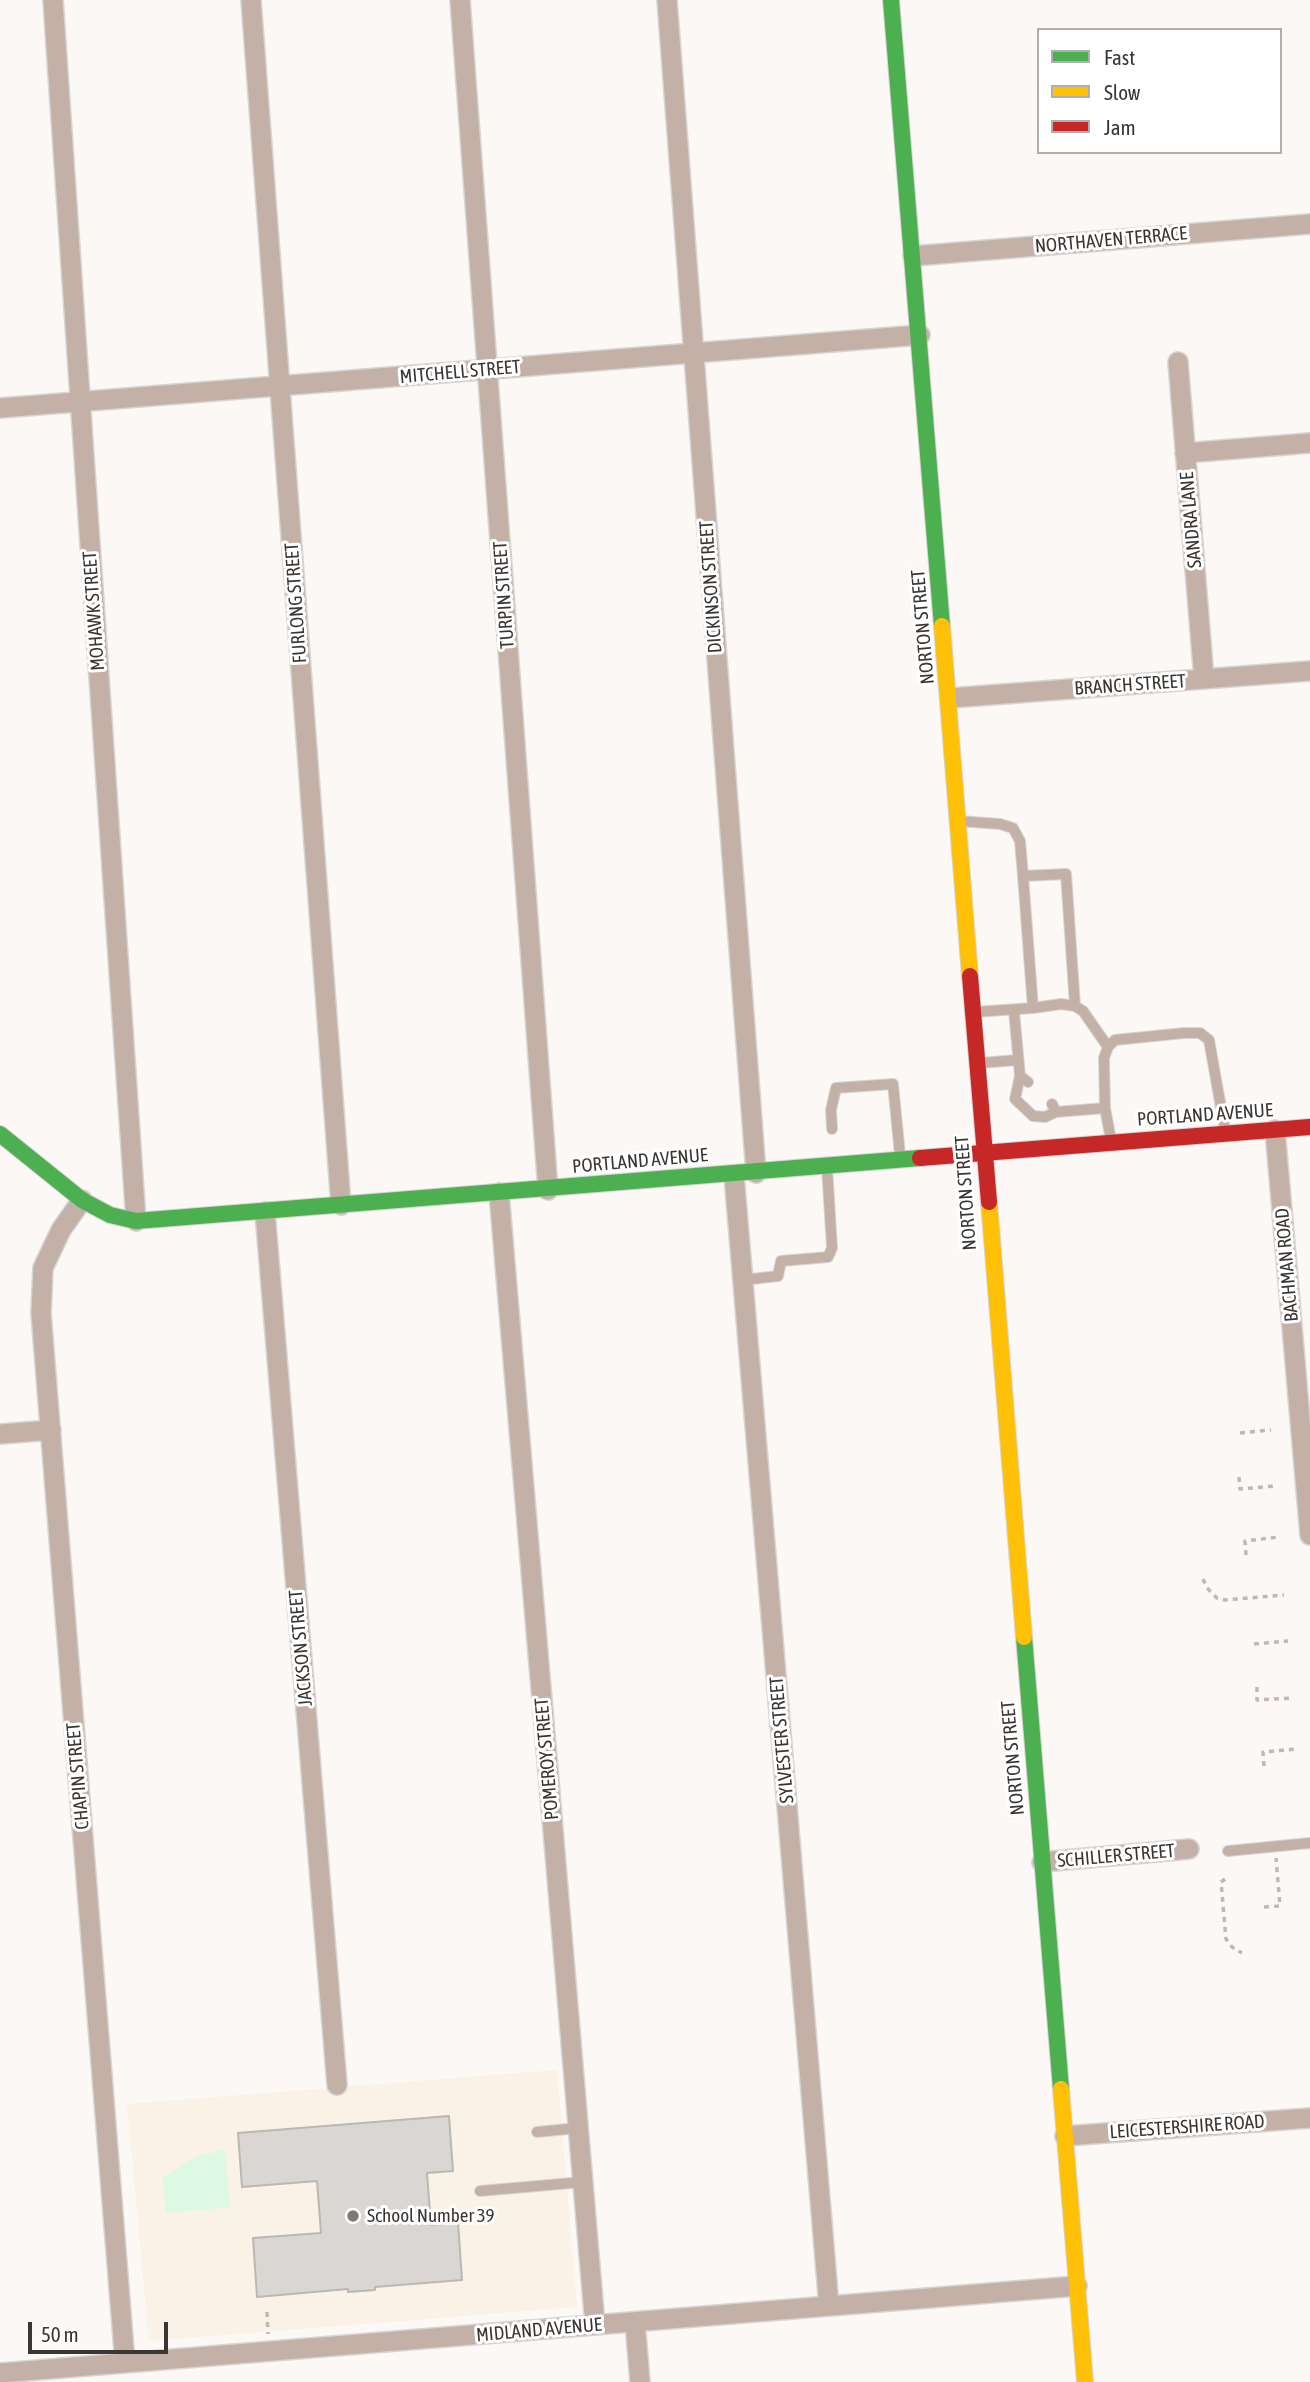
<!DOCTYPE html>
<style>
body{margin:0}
#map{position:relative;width:1310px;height:2382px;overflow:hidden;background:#fbf8f5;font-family:"Asap Condensed",sans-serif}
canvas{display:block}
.legend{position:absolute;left:1037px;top:28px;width:245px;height:126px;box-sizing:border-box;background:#fff;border:2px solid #b0afad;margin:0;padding:9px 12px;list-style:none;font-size:21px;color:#3a3633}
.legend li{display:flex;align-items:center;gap:14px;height:35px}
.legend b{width:35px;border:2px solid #b0afad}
.scale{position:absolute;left:28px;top:2322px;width:140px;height:32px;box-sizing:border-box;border:4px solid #3a3633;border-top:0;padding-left:9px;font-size:21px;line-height:24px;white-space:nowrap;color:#3a3633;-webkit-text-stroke:5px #fff;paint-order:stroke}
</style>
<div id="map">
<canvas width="1310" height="2382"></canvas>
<ul class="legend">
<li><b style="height:9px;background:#4caf50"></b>Fast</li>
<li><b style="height:9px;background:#ffc107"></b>Slow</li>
<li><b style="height:9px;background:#c62828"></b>Jam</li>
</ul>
<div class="scale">50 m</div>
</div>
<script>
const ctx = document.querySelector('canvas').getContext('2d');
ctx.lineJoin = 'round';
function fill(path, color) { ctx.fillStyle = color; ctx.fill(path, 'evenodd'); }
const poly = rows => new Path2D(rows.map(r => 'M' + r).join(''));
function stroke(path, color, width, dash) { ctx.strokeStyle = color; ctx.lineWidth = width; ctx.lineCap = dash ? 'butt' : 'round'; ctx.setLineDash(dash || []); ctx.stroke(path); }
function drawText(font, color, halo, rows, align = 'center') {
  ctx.font = font + ' "Asap Condensed",sans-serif'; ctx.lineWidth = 6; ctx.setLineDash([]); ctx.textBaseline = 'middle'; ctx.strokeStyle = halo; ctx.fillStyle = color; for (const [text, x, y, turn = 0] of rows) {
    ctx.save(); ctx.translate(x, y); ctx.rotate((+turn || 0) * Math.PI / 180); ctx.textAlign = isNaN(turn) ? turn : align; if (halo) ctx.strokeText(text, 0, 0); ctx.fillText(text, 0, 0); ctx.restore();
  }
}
fill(poly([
 [557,2070,577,2307,149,2341,127,2104]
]), '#faf2e6');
fill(poly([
 [225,2150,230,2207,166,2213,163,2177,197,2156]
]), '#dcf9e3');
const building = poly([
 [449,2116,453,2171,427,2173,431,2225,458,2222,462,2280,375,2287,375,2290,348,2292,348,2289,257,2297,253,2238,321,2233,317,2181,242,2187,238,2133,449,2116]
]);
fill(building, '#d9d6d3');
stroke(building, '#bab7b4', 2);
const lane = poly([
 [959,821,1000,824,1013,828,1020,841,1023,876,1033,1008,975,1012],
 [1023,876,1066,874,1075,1006],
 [1033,1008,1061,1004,1075,1006,1083,1011,1108,1047],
 [1014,1011,1020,1076,1028,1082],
 [980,1063,1018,1060],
 [1020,1076,1015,1099,1033,1116,1045,1117,1056,1112],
 [1052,1104,1056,1112,1105,1108],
 [832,1129,831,1110,836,1088,893,1084,900,1155],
 [1111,1140,1105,1108,1104,1058,1108,1047,1115,1040,1184,1033,1200,1033,1209,1040,1225,1130],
 [743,1280,778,1276,781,1261,828,1257,832,1248,827,1167],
 [1228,1851,1310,1843],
 [537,2132,578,2128],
 [480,2191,583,2182]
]);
const street = poly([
 [53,0,136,1221],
 [251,0,341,1205],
 [460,0,548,1190],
 [667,0,756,1173],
 [913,256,1310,224],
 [1178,362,1204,679],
 [0,408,920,335],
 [1185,453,1310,443],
 [950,698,1310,671],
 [1275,1130,1310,1535],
 [734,1175,829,2306],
 [499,1193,595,2325],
 [82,1200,61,1230,43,1268,41,1313,125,2363],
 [265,1212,337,2085],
 [0,1434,51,1430],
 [1042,1862,1189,1849],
 [1065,2136,1310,2118],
 [635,2322,640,2382],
 [0,2373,1077,2286]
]);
const fast = poly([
 [891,0,942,626],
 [0,1134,82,1200,110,1215,136,1221,920,1158],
 [1024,1637,1061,2089]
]);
const slow = poly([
 [942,626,970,976],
 [989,1202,1024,1637],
 [1061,2089,1085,2382]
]);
const jam = poly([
 [970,976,989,1202],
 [920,1158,1310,1127]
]);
stroke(lane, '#d7d5d3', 12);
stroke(street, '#d7d5d3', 22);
stroke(fast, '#d7d5d3', 18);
stroke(slow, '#d7d5d3', 18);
stroke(jam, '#d7d5d3', 18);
stroke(poly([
 [1240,1433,1271,1430],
 [1239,1477,1240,1489,1275,1486],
 [1246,1555,1245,1541,1279,1537],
 [1203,1579,1207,1588,1217,1598,1225,1600,1284,1595],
 [1254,1644,1288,1641],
 [1257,1687,1257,1700,1293,1698],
 [1264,1766,1263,1752,1297,1749],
 [1225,1879,1221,1882,1226,1939,1232,1947,1242,1953],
 [1264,1907,1280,1906,1276,1858],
 [267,2312,268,2334]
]), '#c2b7b3', 3.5, [5, 5]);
stroke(lane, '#c3b1a8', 10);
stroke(street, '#c3b1a8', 19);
stroke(fast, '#4caf50', 16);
stroke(slow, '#ffc107', 16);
stroke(jam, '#c62828', 16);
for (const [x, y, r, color] of [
 [353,2216,7,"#7e7a77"]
]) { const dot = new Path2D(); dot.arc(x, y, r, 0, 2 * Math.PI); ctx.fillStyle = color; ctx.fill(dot); stroke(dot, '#fff', 2.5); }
drawText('19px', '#3a3633', '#fff', [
 ["NORTHAVEN TERRACE",1111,240,-5],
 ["MITCHELL STREET",460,372,-5],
 ["SANDRA LANE",1191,520,-95],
 ["DICKINSON STREET",711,587,-94],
 ["TURPIN STREET",504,595,-94],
 ["FURLONG STREET",296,603,-94],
 ["MOHAWK STREET",94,611,-94],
 ["NORTON STREET",923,627,-95],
 ["BRANCH STREET",1130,685,-4],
 ["PORTLAND AVENUE",1205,1115,-4],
 ["PORTLAND AVENUE",640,1161,-5],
 ["NORTON STREET",966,1193,-94],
 ["BACHMAN ROAD",1287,1265,-95],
 ["JACKSON STREET",301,1648,-95],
 ["SYLVESTER STREET",782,1740,-95],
 ["NORTON STREET",1013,1758,-95],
 ["POMEROY STREET",547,1759,-95],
 ["CHAPIN STREET",78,1776,-95],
 ["SCHILLER STREET",1116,1856,-5],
 ["LEICESTERSHIRE ROAD",1187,2127,-4],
 ["MIDLAND AVENUE",539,2330,-5]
]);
drawText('19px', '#3a3633', '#fff', [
 ["School Number 39",367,2216]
], 'left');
</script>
